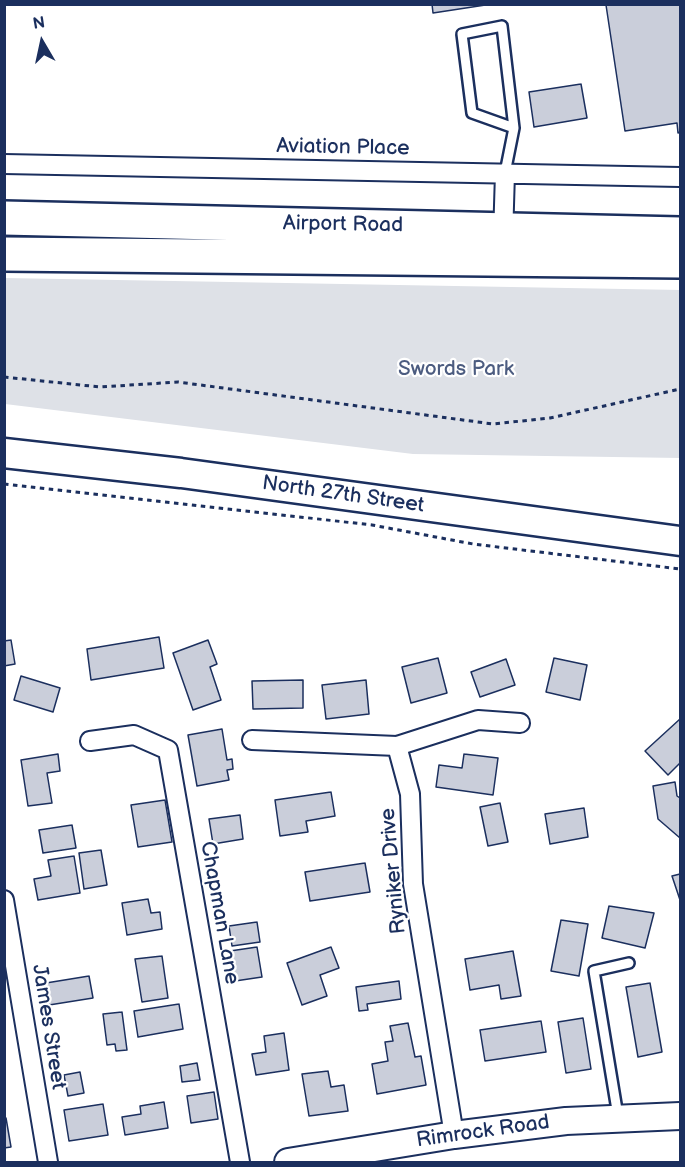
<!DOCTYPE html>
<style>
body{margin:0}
#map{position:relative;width:685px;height:1167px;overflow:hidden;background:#fff;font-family:"Balsamiq Sans",sans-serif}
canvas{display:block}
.frame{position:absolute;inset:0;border:6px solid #1b2f5e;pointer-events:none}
.north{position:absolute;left:12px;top:12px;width:60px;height:60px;-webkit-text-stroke:4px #fff;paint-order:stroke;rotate:351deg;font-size:16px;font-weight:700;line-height:24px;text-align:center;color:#1b2f5e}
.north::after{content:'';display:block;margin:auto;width:21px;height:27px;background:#1b2f5e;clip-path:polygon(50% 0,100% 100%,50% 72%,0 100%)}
</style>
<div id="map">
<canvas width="685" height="1167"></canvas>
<div class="frame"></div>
<div class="north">N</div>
</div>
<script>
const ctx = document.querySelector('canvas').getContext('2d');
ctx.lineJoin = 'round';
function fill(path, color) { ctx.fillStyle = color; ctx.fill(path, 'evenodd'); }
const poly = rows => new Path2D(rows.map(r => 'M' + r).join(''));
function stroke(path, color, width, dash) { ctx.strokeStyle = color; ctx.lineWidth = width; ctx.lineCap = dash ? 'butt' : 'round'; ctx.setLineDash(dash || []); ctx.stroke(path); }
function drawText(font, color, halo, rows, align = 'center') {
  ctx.font = font + ' "Balsamiq Sans",sans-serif'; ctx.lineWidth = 4.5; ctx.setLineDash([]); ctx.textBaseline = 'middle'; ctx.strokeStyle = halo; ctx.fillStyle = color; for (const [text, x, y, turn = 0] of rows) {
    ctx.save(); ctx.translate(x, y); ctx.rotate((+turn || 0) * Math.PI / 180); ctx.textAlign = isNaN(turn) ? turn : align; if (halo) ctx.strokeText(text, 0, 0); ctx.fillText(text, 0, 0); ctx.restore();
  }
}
fill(poly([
 [5,278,680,290,680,458,413,454,5,404]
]), '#dee1e7');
const building = poly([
 [432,4,492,4,433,13,432,4],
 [680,4,680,132,678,133,677,123,625,131,606,5,680,4],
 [581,84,587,118,534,127,529,92,581,84],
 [159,637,164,668,91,680,87,649,159,637],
 [11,640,15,664,4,666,4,641,11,640],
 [208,640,217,664,210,667,221,700,193,710,173,653,208,640],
 [438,658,447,693,411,703,402,667,438,658],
 [554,658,587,665,580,700,546,692,554,658],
 [506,659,515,685,480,697,471,672,506,659],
 [21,676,60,688,53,712,14,700,21,676],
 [303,680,303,708,253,709,252,681,303,680],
 [366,680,369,714,326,719,322,685,366,680],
 [680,719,680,763,668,775,645,751,680,719],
 [222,729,227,760,232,759,233,769,227,770,229,780,197,786,188,735,222,729],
 [58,754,60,771,47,773,52,803,28,806,21,760,58,754],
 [464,754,498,758,493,795,436,787,439,765,462,768,464,754],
 [675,782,677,796,680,798,680,838,658,819,653,786,675,782],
 [331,792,335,816,306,821,308,832,280,836,275,800,331,792],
 [165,800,172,842,138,847,131,805,165,800],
 [500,803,508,842,488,846,480,807,500,803],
 [584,808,588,837,550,844,545,814,584,808],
 [240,815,243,839,213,844,209,819,240,815],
 [72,825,76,848,43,853,39,830,72,825],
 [101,850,107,885,84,889,79,853,101,850],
 [74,856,80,893,38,900,34,879,51,876,48,860,74,856],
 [365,863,370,892,310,901,305,872,365,863],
 [680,874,680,900,672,876,680,874],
 [148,899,151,913,160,912,162,929,127,935,122,903,148,899],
 [609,906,654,913,645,948,602,938,609,906],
 [561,920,588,924,579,976,551,971,561,920],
 [257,922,260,942,232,946,229,926,257,922],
 [257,947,262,977,235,981,230,951,257,947],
 [331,947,339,968,320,975,327,996,302,1005,287,963,331,947],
 [513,951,521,996,501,999,499,985,470,990,465,959,513,951],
 [162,956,168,998,142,1002,135,959,162,956],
 [89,976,93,998,49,1005,46,983,89,976],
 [399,981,401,999,367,1004,368,1010,359,1011,356,987,399,981],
 [650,983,662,1052,638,1057,626,987,650,983],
 [179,1004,183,1029,138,1037,134,1011,179,1004],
 [122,1012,127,1050,116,1051,115,1044,107,1045,103,1014,122,1012],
 [583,1018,591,1069,566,1073,558,1022,583,1018],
 [541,1021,546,1052,485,1061,480,1030,541,1021],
 [408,1023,415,1057,421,1056,426,1085,377,1094,372,1064,388,1061,385,1042,393,1041,390,1026,408,1023],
 [284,1033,289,1070,256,1075,252,1054,266,1052,264,1036,284,1033],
 [197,1063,200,1080,182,1082,180,1066,197,1063],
 [328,1071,331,1087,344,1085,348,1111,309,1116,302,1074,328,1071],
 [80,1072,84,1093,68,1096,64,1075,80,1072],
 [214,1092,218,1119,191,1123,187,1096,214,1092],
 [164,1102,168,1128,125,1135,122,1117,141,1114,140,1106,164,1102],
 [103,1104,108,1135,69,1141,64,1110,103,1104],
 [6,1118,11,1147,4,1148,4,1119,6,1118]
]);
fill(building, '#caceda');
stroke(building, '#1b2f5e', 1.5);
const lane = poly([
 [505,173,514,128,502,26,462,34,472,113,514,128],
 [618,1116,594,971,629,963]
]);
const street = poly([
 [4,164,680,177],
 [503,238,505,173],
 [252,740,397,746,410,794,413,884,454,1135],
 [90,741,134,735,168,750,240,1162],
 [397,746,478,720,520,723],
 [4,900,48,1162]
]);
const secondary = poly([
 [288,1162,454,1135,566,1121,680,1116]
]);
const primary = poly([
 [4,453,181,473,680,541]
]);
const highway = poly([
 [4,218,680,234],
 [4,254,680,261]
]);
stroke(lane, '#1b2f5e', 14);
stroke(street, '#1b2f5e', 22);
stroke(secondary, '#1b2f5e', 30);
stroke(primary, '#1b2f5e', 33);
stroke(highway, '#1b2f5e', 38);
stroke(poly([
 [4,377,100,387,178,382,493,424,550,418,680,389],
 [4,484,372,525,473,544,680,569]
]), '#1b2f5e', 3, [4.5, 4.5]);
stroke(lane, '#fff', 9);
stroke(street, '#fff', 18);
stroke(secondary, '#fff', 26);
stroke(primary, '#fff', 28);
stroke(highway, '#fff', 33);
drawText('21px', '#1b2f5e', '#fff', [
 ["Aviation Place",343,148,1],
 ["Airport Road",343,225,1],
 ["North 27th Street",343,495,8],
 ["Ryniker Drive",394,871,-95],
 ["Chapman Lane",219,913,80],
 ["James Street",48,1027,81],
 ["Rimrock Road",483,1132,-8]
]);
drawText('21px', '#4c5c80', '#fff', [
 ["Swords Park",456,370]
]);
</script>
